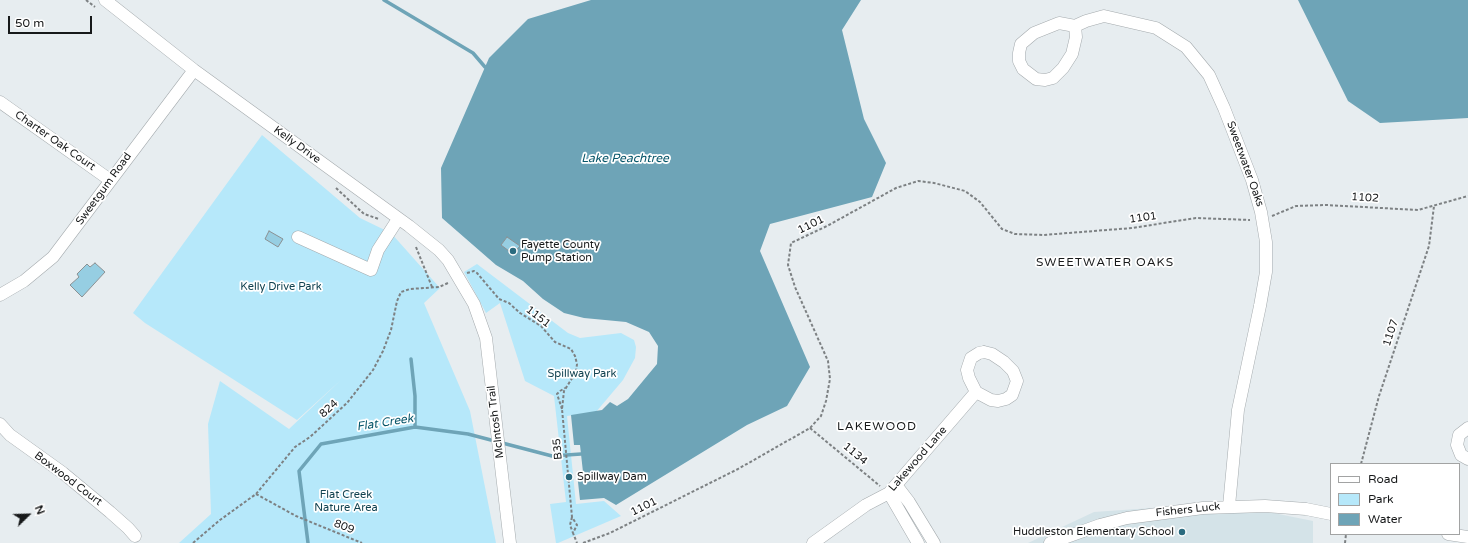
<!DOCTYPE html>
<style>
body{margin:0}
#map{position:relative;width:1468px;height:543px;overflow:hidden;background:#e7edf0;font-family:"Varela Round",sans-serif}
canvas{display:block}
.legend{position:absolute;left:1330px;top:463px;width:130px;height:72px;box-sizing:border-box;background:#fff;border:1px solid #a2a3a3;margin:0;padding:5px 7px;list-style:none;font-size:12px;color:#17191a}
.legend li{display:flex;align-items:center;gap:8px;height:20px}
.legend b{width:20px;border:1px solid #a2a3a3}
.north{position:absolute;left:8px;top:495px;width:40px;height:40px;-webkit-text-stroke:3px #fff;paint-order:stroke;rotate:67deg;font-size:11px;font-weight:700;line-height:16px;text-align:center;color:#17191a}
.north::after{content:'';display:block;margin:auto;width:14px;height:18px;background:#17191a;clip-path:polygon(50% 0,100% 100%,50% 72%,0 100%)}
.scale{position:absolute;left:8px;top:16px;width:84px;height:18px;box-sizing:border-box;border:2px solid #17191a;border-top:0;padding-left:5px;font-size:12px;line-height:14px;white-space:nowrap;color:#17191a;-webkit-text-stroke:3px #fff;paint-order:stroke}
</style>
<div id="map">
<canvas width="1468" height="543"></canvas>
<ul class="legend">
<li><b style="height:5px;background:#fff"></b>Road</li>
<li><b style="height:11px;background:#b6e8fa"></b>Park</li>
<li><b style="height:11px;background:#6ea4b7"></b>Water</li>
</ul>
<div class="north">N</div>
<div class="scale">50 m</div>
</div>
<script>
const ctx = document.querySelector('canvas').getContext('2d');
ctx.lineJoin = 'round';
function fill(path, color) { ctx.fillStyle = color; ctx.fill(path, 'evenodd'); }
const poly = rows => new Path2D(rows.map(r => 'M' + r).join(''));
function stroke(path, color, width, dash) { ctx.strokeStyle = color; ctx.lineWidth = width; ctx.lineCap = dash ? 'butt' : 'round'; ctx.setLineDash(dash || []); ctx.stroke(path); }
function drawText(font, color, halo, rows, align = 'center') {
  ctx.font = font + ' "Varela Round",sans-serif'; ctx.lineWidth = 3.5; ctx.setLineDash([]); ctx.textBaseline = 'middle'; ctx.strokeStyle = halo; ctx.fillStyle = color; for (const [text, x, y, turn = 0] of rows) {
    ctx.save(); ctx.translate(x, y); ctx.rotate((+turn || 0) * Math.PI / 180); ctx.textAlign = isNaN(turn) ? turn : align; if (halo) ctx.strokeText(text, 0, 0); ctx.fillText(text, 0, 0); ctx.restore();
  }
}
fill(poly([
 [1224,503,1313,521,1313,543,1028,543,1094,512]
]), '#d4e3e8');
fill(poly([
 [262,135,360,218,391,233,440,288,424,303,470,411,496,543,179,543,211,514,208,424,220,381,289,429,341,380,297,420,145,323,133,313],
 [477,264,568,333,580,338,621,333,634,340,636,347,635,358,623,380,596,412,567,416,576,504,604,501,621,516,558,543,556,543,550,504,566,502,554,396,525,381,500,303,486,313,464,272]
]), '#b6e8fa');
fill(poly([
 [591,0,861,0,842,30,864,119,886,163,872,197,770,224,760,251,810,367,787,406,747,425,616,505,604,498,580,500,577,473,583,472,580,445,574,445,571,415,602,410,610,402,617,406,628,399,657,364,658,346,649,332,626,322,584,318,564,313,543,299,523,281,496,265,442,218,441,168,489,58,528,19],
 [1298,0,1468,0,1468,118,1380,123,1348,101]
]), '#6ea4b7');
stroke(poly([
 [384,0,473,53,485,67],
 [411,359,415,396,415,427],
 [308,543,299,471,321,444,415,427,468,434,552,456,581,454]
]), '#6ea4b7', 3.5);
const building = poly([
 [269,231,283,239,278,247,265,239,269,231],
 [507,237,520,246,513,254,501,245,507,237],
 [95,263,105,272,82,297,70,285,79,277,77,274,87,264,90,267,95,263]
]);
fill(building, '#96cee2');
stroke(building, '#8b9193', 1);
const minor = poly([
 [105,0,194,70,409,226,439,250,448,260,474,304,486,338,510,543],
 [1075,26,1076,37,1072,54,1063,68,1053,78,1045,80,1036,79,1023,69,1019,61,1019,53,1021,44,1034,33,1059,23,1075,26,1086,21,1104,16,1156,28,1186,47,1209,75,1224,108,1252,180,1261,212,1266,242,1266,272,1260,306,1238,410,1229,506],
 [0,102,110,180],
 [298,237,371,270,378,250,398,219],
 [0,295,24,281,53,257,194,70],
 [984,352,992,354,1004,362,1013,371,1017,381,1012,395,1006,399,998,401,991,400,976,392,969,378,967,370,971,358,979,353,984,352],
 [0,424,10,435,63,473,110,512,128,528,135,536],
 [1468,428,1459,435,1457,445,1461,455,1468,459],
 [896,485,909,502,934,543],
 [889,493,918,543],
 [1448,534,1468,537],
 [813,543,866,505,889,493,976,392],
 [1050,543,1100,525,1127,518,1203,508,1265,506,1306,509,1331,514]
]);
stroke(minor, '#a4aaad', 13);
stroke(poly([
 [86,0,95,7],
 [336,188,364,214,379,219],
 [1272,216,1296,206,1326,205,1418,210,1468,196],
 [416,247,432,287],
 [467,273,474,271,477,273,499,299,509,303,520,313,541,326,555,342,571,349,575,356,577,364,576,372,564,391,562,409,572,517,577,525,573,533,577,543],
 [562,409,557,394,560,391,565,388],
 [810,428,880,486],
 [1361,464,1379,396,1429,246,1434,206],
 [256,494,296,516,362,543],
 [572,517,570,525,573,533],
 [193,543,220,520,256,494,295,447,310,437,347,403,373,370,383,351,391,330,397,301,401,292,410,289,439,287,448,283],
 [583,543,610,533,738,469,810,428,821,416,826,401,830,379,828,361,795,287,788,265,791,243,827,226,896,188,918,181,934,183,965,191,980,202,1002,229,1015,234,1043,235,1132,228,1196,218,1250,220],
 [1345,543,1346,534]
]), '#7d8183', 2, [3, 2]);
stroke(minor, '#fff', 12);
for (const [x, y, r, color] of [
 [513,251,4,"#2b6b7f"],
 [569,477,4,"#2b6b7f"],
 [1182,532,4,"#2b6b7f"]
]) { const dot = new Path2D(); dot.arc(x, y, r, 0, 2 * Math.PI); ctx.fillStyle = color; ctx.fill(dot); stroke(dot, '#fff', 1.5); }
drawText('11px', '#17191a', '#fff', [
 ["Charter Oak Court",55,141,35],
 ["Kelly Drive",297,145,36],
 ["Sweetwater Oaks",1245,164,70],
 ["Sweetgum Road",104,189,-54],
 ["1102",1365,198,4],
 ["1101",1143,218,-8],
 ["1101",811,225,-26],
 ["1151",538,317,38],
 ["1107",1391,333,-72],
 ["824",329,409,-42],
 ["McIntosh Trail",496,422,-97],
 ["B35",558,449,-95],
 ["1134",855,454,40],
 ["Lakewood Lane",918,459,-49],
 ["Boxwood Court",68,479,37],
 ["1101",644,507,-26],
 ["Fishers Luck",1188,510,-6],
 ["809",344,527,21]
]);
drawText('11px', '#17191a', '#fff', [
 ["Fayette County",521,245],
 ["Pump Station",521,258],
 ["Spillway Dam",577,477],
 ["Huddleston Elementary School",1174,532,"right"]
], 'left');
drawText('11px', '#124351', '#fff', [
 ["Kelly Drive Park",281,287],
 ["Spillway Park",582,374],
 ["Flat Creek",346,495],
 ["Nature Area",346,508]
]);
drawText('italic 12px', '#07566a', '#fff', [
 ["Lake Peachtree",625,159],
 ["Flat Creek",385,423,-9]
]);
ctx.letterSpacing = '1px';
drawText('12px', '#17191a', '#fff', [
 ["SWEETWATER OAKS",1105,263],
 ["LAKEWOOD",877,427]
]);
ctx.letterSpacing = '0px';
</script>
